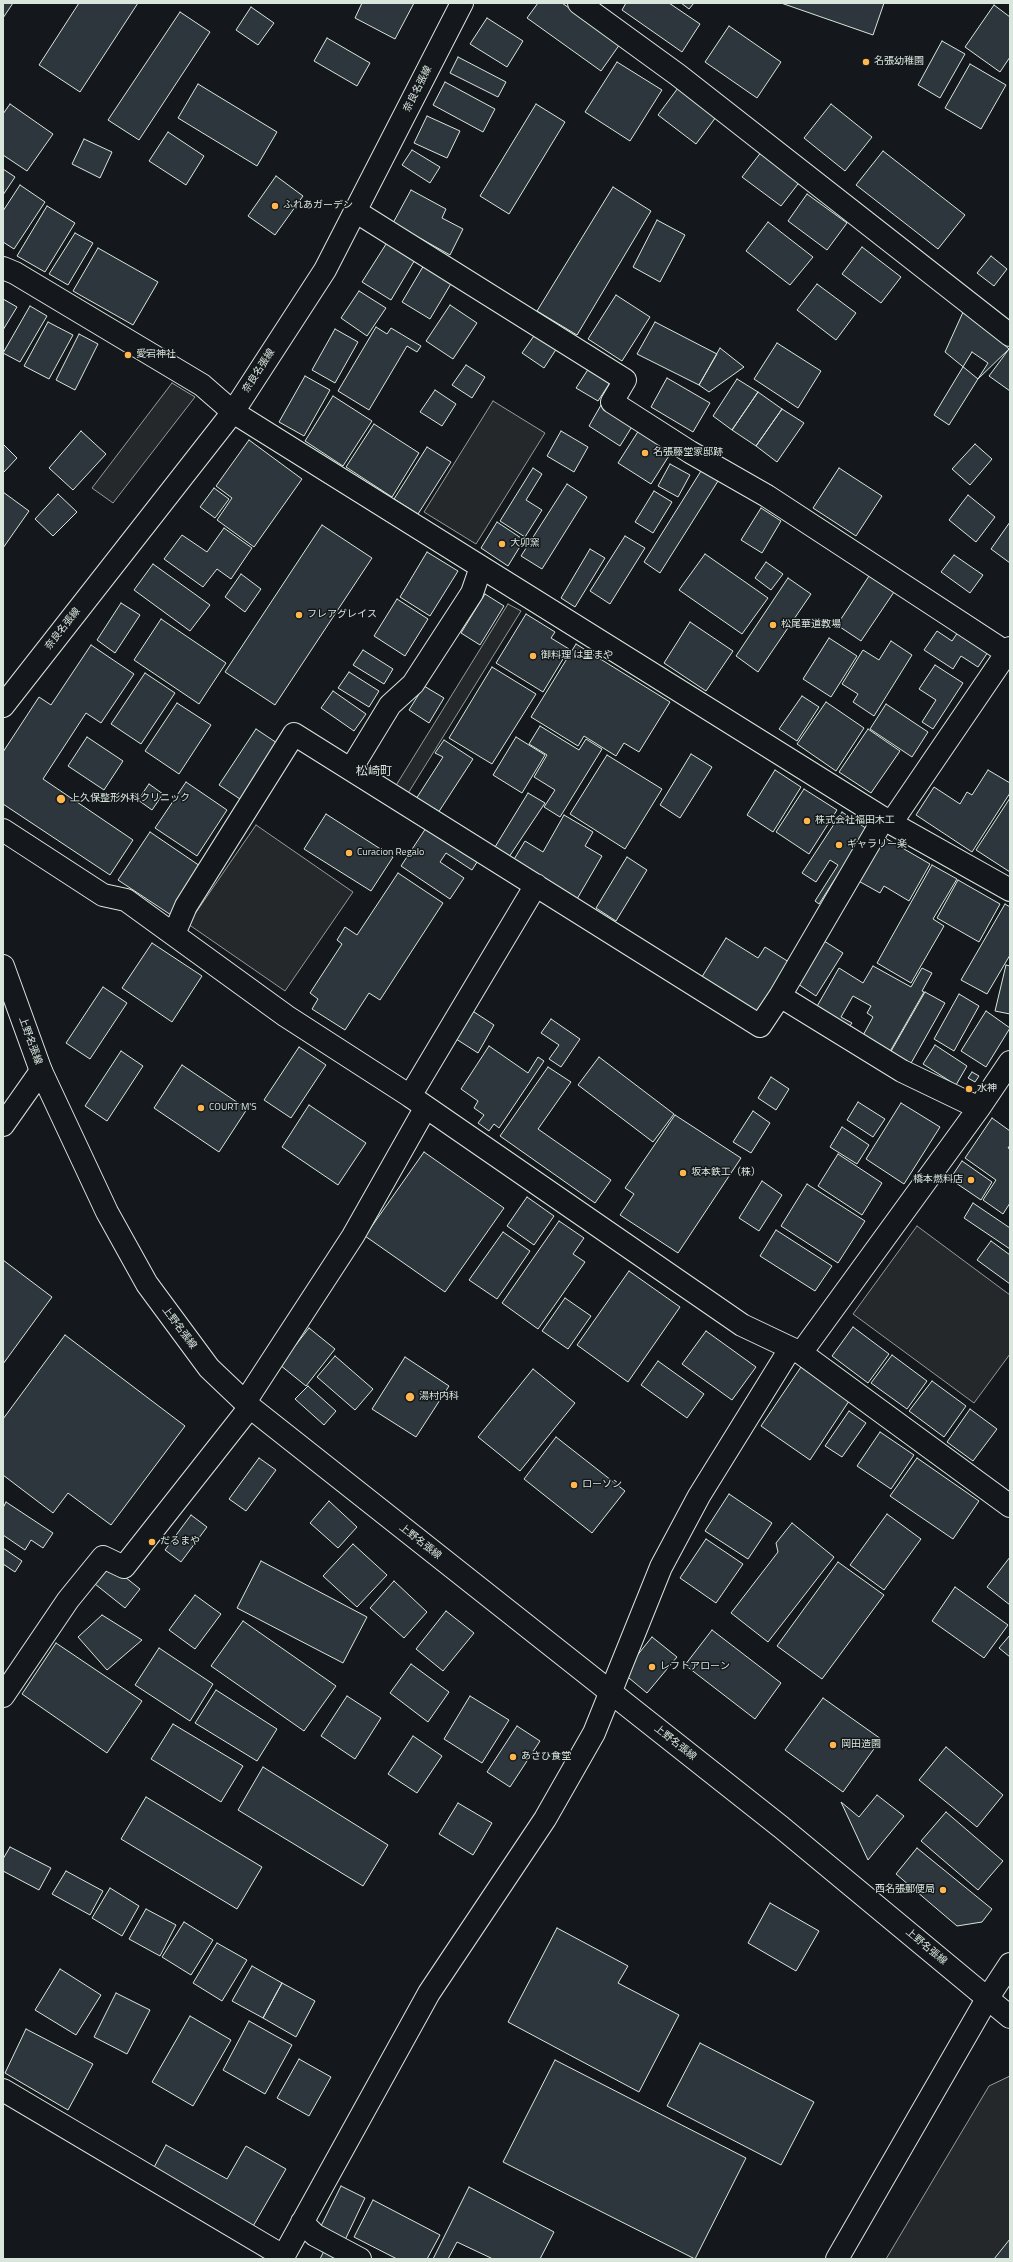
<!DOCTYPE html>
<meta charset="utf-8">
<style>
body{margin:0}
#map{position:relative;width:1013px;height:2262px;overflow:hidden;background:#14181c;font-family:"Titillium Web",sans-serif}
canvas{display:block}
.frame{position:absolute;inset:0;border:4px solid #d8e6dc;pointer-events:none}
</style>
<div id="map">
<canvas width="1013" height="2262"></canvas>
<div class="frame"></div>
</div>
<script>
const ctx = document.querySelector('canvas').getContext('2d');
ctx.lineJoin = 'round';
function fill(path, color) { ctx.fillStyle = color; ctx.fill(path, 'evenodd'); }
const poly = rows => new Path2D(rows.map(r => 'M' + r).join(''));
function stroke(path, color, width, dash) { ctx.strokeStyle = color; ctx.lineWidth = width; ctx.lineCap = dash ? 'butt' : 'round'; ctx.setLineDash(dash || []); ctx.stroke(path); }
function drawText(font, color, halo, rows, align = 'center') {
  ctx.font = font + ' "Titillium Web","Noto Sans JP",sans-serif'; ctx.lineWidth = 3; ctx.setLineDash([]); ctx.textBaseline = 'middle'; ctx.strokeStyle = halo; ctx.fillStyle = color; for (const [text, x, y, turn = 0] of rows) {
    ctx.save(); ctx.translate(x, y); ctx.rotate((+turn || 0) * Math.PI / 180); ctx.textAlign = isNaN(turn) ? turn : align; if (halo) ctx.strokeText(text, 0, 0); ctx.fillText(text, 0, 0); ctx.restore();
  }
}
const parking = poly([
 [172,383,195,397,113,503,92,488,172,383],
 [493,401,545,433,476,544,424,512,493,401],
 [508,604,521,611,407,795,395,787,508,604],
 [256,825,353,892,285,991,188,924,256,825],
 [917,1226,1010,1295,1010,1354,974,1403,853,1314,917,1226],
 [1010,2076,1010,2259,886,2259,989,2086,1010,2076]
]);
fill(parking, '#24282b');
stroke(parking, '#939e99', 1);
const building = poly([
 [3,3,13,3,3,18,3,3],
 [79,3,138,3,80,92,39,65,79,3],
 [362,3,414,3,395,39,355,18,362,3],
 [538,3,562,3,620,44,601,71,527,18,538,3],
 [626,3,669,3,700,24,682,52,622,10,626,3],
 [681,3,694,3,689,9,681,3],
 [781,3,884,3,873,35,781,3],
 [994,5,1010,17,1010,57,1000,72,965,47,994,5],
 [251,7,274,23,258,45,236,30,251,7],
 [180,12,210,32,139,140,108,120,180,12],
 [487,18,523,41,507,67,470,44,487,18],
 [729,26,781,62,757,98,705,62,729,26],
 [327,38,370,63,357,86,314,61,327,38],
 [942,41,965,54,940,98,918,85,942,41],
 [458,57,506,82,498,97,450,73,458,57],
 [617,62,662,90,630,141,585,112,617,62],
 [970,64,1006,85,981,129,945,108,970,64],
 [445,82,495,109,483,132,433,105,445,82],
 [198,84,277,132,257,166,178,118,198,84],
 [678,88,716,117,696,144,658,115,678,88],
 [10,104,53,134,27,171,3,155,3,114,10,104],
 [536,104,565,122,509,214,480,196,536,104],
 [831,104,872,137,845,171,804,138,831,104],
 [427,116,460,131,447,158,414,143,427,116],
 [168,132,204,156,186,185,149,161,168,132],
 [84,139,112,152,100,178,72,164,84,139],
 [412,150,440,167,430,183,402,165,412,150],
 [762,151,801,180,781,206,742,177,762,151],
 [883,151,965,215,938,249,856,185,883,151],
 [3,169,15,177,3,195,3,169],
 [276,176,303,196,275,235,248,216,276,176],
 [20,185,45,202,14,249,3,242,3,211,20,185],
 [613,187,651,211,577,335,537,311,613,187],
 [411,190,446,209,442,218,463,229,450,255,393,223,411,190],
 [807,194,847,223,827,250,788,221,807,194],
 [47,206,75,223,45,272,17,256,47,206],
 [657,220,685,235,660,282,633,267,657,220],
 [768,222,813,257,790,285,746,251,768,222],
 [75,233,93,243,68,285,49,274,75,233],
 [388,241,416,258,391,300,362,282,388,241],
 [862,247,901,277,881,303,842,274,862,247],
 [98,248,158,282,133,325,73,291,98,248],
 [991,256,1007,269,994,286,977,273,991,256],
 [424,265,452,282,430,319,402,302,424,265],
 [817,284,856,313,836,340,797,310,817,284],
 [359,291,386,308,367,336,341,318,359,291],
 [616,295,650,317,622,361,588,339,616,295],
 [3,299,17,307,3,330,3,299],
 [450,305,477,323,453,359,426,341,450,305],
 [30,306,47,316,20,362,3,353,30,306],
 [964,310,1009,349,978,379,945,352,964,310],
 [48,322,73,335,49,379,24,366,48,322],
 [655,322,717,354,699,385,637,354,655,322],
 [376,327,387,334,391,328,421,346,417,352,407,346,369,410,338,391,376,327],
 [335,329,358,342,335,383,312,370,335,329],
 [536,333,557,348,544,368,522,353,536,333],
 [79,334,98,344,75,390,56,380,79,334],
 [777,343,821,371,798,408,754,379,777,343],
 [720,348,744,367,709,392,699,385,720,348],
 [1009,349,1010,350,1010,391,989,376,1009,349],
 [972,352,988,363,949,425,934,415,972,352],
 [466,365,485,377,472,398,452,385,466,365],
 [589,368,611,381,598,401,576,388,589,368],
 [305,376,330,390,304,436,279,422,305,376],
 [667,378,710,403,693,432,651,407,667,378],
 [737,379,758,392,732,430,713,416,737,379],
 [435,390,456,404,442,426,420,412,435,390],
 [758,392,782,409,756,446,732,430,758,392],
 [333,396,372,421,343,466,305,441,333,396],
 [601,405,633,425,620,446,589,426,601,405],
 [782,409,804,423,777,462,756,446,782,409],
 [374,424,419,453,392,497,346,467,374,424],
 [639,430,672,451,651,484,618,463,639,430],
 [81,431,106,454,73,490,49,468,81,431],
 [561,431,588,447,574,472,547,456,561,431],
 [249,440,302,479,254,547,217,520,232,498,216,486,249,440],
 [3,444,17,458,4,472,3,471,3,444],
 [975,444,992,459,970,485,952,469,975,444],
 [427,447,451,462,418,514,394,499,427,447],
 [670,464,690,475,678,497,658,486,670,464],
 [533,468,542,474,526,500,542,510,525,537,500,521,533,468],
 [839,468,882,496,856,536,813,508,839,468],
 [701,471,718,481,660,573,644,562,701,471],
 [567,484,587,497,542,569,521,556,567,484],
 [214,488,229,499,215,518,200,507,214,488],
 [654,491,672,502,653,533,635,522,654,491],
 [3,492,29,511,3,548,3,492],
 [58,494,77,512,53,536,35,519,58,494],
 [968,495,995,517,976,542,949,520,968,495],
 [761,508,781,521,762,553,741,540,761,508],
 [497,522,524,540,508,566,481,548,497,522],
 [1010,522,1010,563,991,549,1010,522],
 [322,525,372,558,275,705,225,672,322,525],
 [224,528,252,548,231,579,217,569,203,587,164,559,182,535,207,552,224,528],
 [625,536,645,548,610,604,590,591,625,536],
 [590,549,605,558,575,607,561,598,590,549],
 [427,552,458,571,430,616,400,597,427,552],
 [705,554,768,598,742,634,679,590,705,554],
 [954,555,983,575,970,593,941,572,954,555],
 [766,562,783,574,771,590,755,578,766,562],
 [153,564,210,605,190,631,134,590,153,564],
 [241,574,261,589,245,612,225,597,241,574],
 [869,576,894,592,861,641,837,625,869,576],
 [788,578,811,594,758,672,736,656,788,578],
 [485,594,504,606,480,645,461,633,485,594],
 [397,599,428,619,405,656,374,636,397,599],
 [121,603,140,615,115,653,97,640,121,603],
 [526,614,555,632,551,638,569,649,543,692,496,663,526,614],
 [161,619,226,663,199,704,134,660,161,619],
 [690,622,733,651,706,691,664,663,690,622],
 [960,629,990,649,978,667,961,656,953,669,924,650,937,631,952,641,960,629],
 [829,638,857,656,831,697,803,679,829,638],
 [891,641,912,655,874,716,853,702,858,694,842,684,863,650,879,660,891,641],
 [576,644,670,702,639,752,624,743,616,756,584,736,578,746,531,717,576,644],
 [91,645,134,674,101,723,86,713,43,779,133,840,110,875,3,804,3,752,39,697,51,705,91,645],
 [363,650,393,669,384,684,353,665,363,650],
 [935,665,963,683,933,729,922,722,936,700,919,689,935,665],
 [492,667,536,694,492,764,449,738,492,667],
 [349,672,379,691,369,707,338,688,349,672],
 [145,673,175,693,141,744,111,724,145,673],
 [424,686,444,698,429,723,409,710,424,686],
 [333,691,366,714,354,731,321,708,333,691],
 [802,696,819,707,797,741,779,729,802,696],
 [826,702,864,728,836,771,797,744,826,702],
 [177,703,211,725,179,774,145,751,177,703],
 [886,704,928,732,912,757,870,729,886,704],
 [540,726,579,750,586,739,602,749,560,817,544,807,555,790,534,777,547,755,529,744,540,726],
 [256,729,277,743,240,799,219,785,256,729],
 [868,729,900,751,871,793,839,772,868,729],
 [87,737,123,761,104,790,68,766,87,737],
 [516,737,545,755,522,793,493,775,516,737],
 [444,740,473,759,438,813,416,799,443,757,435,753,444,740],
 [691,754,712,767,680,818,660,805,691,754],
 [607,755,662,789,625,849,570,814,607,755],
 [775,770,801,787,773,832,747,815,775,770],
 [988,770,1010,783,1010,793,972,852,916,815,934,787,960,804,967,792,972,795,988,770],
 [186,782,227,810,197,856,155,828,186,782],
 [149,784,163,794,152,810,138,800,149,784],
 [804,789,837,810,809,854,776,832,804,789],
 [528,793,545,803,509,857,495,847,528,793],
 [1010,798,1010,872,976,850,1010,798],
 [842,812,867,829,819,904,815,901,838,865,830,860,816,882,802,873,842,812],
 [326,814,393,857,371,891,304,849,326,814],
 [564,815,593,832,585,846,602,856,577,899,513,861,525,841,543,852,564,815],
 [428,825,479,859,472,870,446,853,440,862,464,878,450,899,401,866,428,825],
 [150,832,203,868,171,915,118,880,150,832],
 [880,835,930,864,909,901,884,886,880,893,855,879,880,835],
 [627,857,647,870,616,921,596,908,627,857],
 [932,865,957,879,933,919,944,926,911,983,877,963,932,865],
 [398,873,443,903,380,1000,369,993,345,1030,312,1009,318,999,310,993,342,944,337,940,345,927,357,935,398,873],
 [958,880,1000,904,979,942,937,918,958,880],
 [1005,904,1010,907,1010,955,987,994,961,980,1005,904],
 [726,938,758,958,765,947,789,962,756,1015,700,980,726,938],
 [821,939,843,953,816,996,795,982,821,939],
 [152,943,202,976,172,1022,122,988,152,943],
 [1006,965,1010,966,1010,1014,995,1011,1006,965],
 [873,966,911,987,922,968,932,973,922,991,924,992,888,1055,861,1039,873,1017,867,1013,871,1006,853,996,841,1017,852,1023,849,1027,816,1008,839,968,863,983,873,966],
 [103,987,127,1003,90,1059,66,1043,103,987],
 [925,992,945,1003,910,1065,890,1053,925,992],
 [959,994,979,1006,954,1051,934,1039,959,994],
 [471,1010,494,1025,478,1053,453,1037,471,1010],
 [986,1011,1010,1028,986,1067,961,1051,986,1011],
 [551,1019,580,1039,561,1067,549,1059,559,1045,541,1033,551,1019],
 [935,1045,967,1066,956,1085,923,1064,935,1045],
 [489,1046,528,1073,538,1057,544,1061,499,1128,494,1124,489,1131,478,1123,484,1115,474,1108,478,1101,461,1089,489,1046],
 [299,1047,326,1065,291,1118,264,1100,299,1047],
 [121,1051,143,1066,107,1121,85,1106,121,1051],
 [599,1057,674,1114,653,1142,578,1085,599,1057],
 [182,1065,247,1109,219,1152,154,1108,182,1065],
 [548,1067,571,1082,538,1129,611,1180,595,1203,500,1136,548,1067],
 [972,1072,979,1076,975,1082,968,1078,972,1072],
 [771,1077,789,1089,776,1110,758,1098,771,1077],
 [858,1102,885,1119,873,1137,847,1120,858,1102],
 [901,1103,940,1127,904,1184,866,1159,901,1103],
 [309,1105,366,1143,338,1185,282,1147,309,1105],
 [753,1111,770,1123,751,1153,733,1142,753,1111],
 [675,1115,741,1158,678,1253,620,1215,634,1194,625,1188,675,1115],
 [992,1118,1010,1131,1010,1145,1008,1148,1010,1149,1010,1203,1003,1214,983,1200,996,1180,965,1158,992,1118],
 [842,1127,869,1145,857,1164,830,1147,842,1127],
 [424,1152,504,1208,445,1292,365,1236,424,1152],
 [838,1154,882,1183,862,1215,818,1186,838,1154],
 [962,1161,992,1182,981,1200,950,1179,962,1161],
 [762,1181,782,1195,759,1231,739,1218,762,1181],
 [807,1184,865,1221,838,1263,781,1226,807,1184],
 [527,1197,554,1216,534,1245,507,1226,527,1197],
 [973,1203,1010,1228,1010,1249,964,1218,973,1203],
 [559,1221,584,1238,573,1254,585,1262,538,1329,502,1303,559,1221],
 [776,1230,832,1266,815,1291,760,1256,776,1230],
 [503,1232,530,1251,497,1299,469,1280,503,1232],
 [991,1241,1010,1255,1010,1284,977,1260,991,1241],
 [3,1260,52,1297,3,1364,3,1260],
 [629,1271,680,1307,628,1382,577,1345,629,1271],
 [565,1298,591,1316,568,1349,542,1331,565,1298],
 [853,1327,889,1354,868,1383,832,1356,853,1327],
 [309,1328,335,1349,306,1386,280,1365,309,1328],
 [706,1331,756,1367,732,1400,682,1364,706,1331],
 [65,1335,185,1426,111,1525,68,1493,53,1513,3,1475,3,1419,65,1335],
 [892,1355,927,1381,907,1409,871,1383,892,1355],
 [335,1356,373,1389,355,1410,317,1377,335,1356],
 [405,1357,449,1386,416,1437,372,1409,405,1357],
 [658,1361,704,1394,687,1418,641,1385,658,1361],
 [801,1367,849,1401,810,1460,761,1426,801,1367],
 [533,1369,575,1403,520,1471,478,1437,533,1369],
 [932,1381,966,1406,944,1437,909,1411,932,1381],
 [308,1386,336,1411,324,1425,295,1399,308,1386],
 [970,1409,997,1429,973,1461,947,1442,970,1409],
 [849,1411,866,1423,842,1457,825,1446,849,1411],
 [880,1432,914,1455,891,1489,857,1466,880,1432],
 [556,1437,625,1491,592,1533,524,1479,556,1437],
 [259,1458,276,1470,246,1511,229,1499,259,1458],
 [917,1458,979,1501,953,1539,890,1496,917,1458],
 [729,1494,772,1523,748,1559,705,1531,729,1494],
 [329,1501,357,1527,338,1548,310,1523,329,1501],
 [6,1502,53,1533,43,1548,31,1540,25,1550,3,1535,3,1508,6,1502],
 [887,1514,921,1539,884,1590,850,1565,887,1514],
 [191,1515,207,1527,181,1562,165,1550,191,1515],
 [792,1523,834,1557,768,1642,731,1613,778,1552,776,1543,792,1523],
 [706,1539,743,1564,716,1603,680,1578,706,1539],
 [353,1544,387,1575,357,1607,323,1576,353,1544],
 [3,1548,22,1561,15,1572,3,1564,3,1548],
 [1010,1557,1010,1605,987,1587,1010,1557],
 [261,1561,367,1617,343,1663,237,1608,261,1561],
 [838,1562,884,1595,822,1679,777,1646,838,1562],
 [110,1565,140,1589,125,1608,95,1584,110,1565],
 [394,1581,427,1612,404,1638,370,1608,394,1581],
 [955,1587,1008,1625,984,1658,932,1621,955,1587],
 [195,1595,221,1614,195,1649,169,1630,195,1595],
 [446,1611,474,1633,443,1671,416,1649,446,1611],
 [102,1615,142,1640,107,1670,78,1637,102,1615],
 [243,1621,336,1686,304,1731,211,1666,243,1621],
 [712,1630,781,1683,755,1719,685,1665,712,1630],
 [1010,1635,1010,1657,999,1648,1010,1635],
 [652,1637,677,1657,647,1693,623,1673,652,1637],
 [56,1643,142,1701,107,1753,22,1694,56,1643],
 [159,1648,213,1684,190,1721,135,1685,159,1648],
 [411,1664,449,1692,428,1722,390,1693,411,1664],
 [216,1690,277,1729,257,1761,195,1723,216,1690],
 [347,1696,381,1718,355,1759,321,1736,347,1696],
 [470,1696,509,1720,482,1763,444,1739,470,1696],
 [823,1698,881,1739,843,1792,785,1750,823,1698],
 [173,1724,243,1766,221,1802,151,1759,173,1724],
 [517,1726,540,1741,510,1787,487,1772,517,1726],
 [413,1736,442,1756,417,1793,388,1774,413,1736],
 [946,1747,1003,1795,977,1827,919,1780,946,1747],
 [263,1767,388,1845,363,1886,238,1810,263,1767],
 [877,1795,904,1816,868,1860,841,1802,859,1817,877,1795],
 [146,1797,262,1867,237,1909,121,1839,146,1797],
 [458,1803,492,1823,473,1855,439,1834,458,1803],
 [946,1812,1003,1861,978,1890,921,1841,946,1812],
 [10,1847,51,1868,39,1890,3,1871,3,1859,10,1847],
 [917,1848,992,1909,982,1922,957,1926,896,1874,917,1848],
 [66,1871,103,1891,90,1915,52,1894,66,1871],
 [110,1888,139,1906,122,1936,92,1918,110,1888],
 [770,1903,819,1931,796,1971,748,1943,770,1903],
 [146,1909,176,1925,160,1956,129,1939,146,1909],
 [184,1922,213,1940,191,1975,162,1957,184,1922],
 [557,1928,628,1966,618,1983,679,2015,639,2092,508,2022,557,1928],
 [217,1943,247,1960,222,2001,193,1983,217,1943],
 [252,1966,282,1983,263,2018,232,2001,252,1966],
 [60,1969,101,1995,76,2035,35,2010,60,1969],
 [282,1983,315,2001,296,2037,263,2018,282,1983],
 [116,1993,150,2010,127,2054,94,2037,116,1993],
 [190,2016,231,2040,193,2106,152,2082,190,2016],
 [249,2021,292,2045,265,2094,223,2070,249,2021],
 [26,2029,93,2064,68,2110,5,2073,26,2029],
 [700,2043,814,2102,781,2165,667,2106,700,2043],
 [299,2059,331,2077,309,2116,277,2098,299,2059],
 [555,2060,746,2158,695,2259,503,2162,555,2060],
 [166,2145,227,2179,246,2146,286,2169,252,2228,152,2171,166,2145],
 [341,2186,365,2198,345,2240,320,2228,341,2186],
 [469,2187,554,2232,540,2259,493,2259,457,2242,448,2259,433,2259,469,2187],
 [373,2200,440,2235,427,2259,397,2259,354,2237,373,2200],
 [1010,2239,1010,2259,994,2259,1010,2239],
 [324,2251,340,2259,320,2259,324,2251]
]);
fill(building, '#2c363c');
stroke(building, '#d8e6dc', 1);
const minor = poly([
 [579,3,678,75,1010,335],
 [355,211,625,380,612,402,690,452,767,496,1007,653],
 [3,268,15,273,202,385,233,412,891,823,1010,890],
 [351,769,390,705,413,684,472,593,481,567],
 [891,823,1010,648],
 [3,830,103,895,126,900,286,1016,410,1096,742,1325,801,1353,1010,1506],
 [174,934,186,906,294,734,760,1026,780,996,884,818],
 [780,996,902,1071,979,1108],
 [410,1096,536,885],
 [3,1125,41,1071],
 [801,1353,979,1108,1010,1062],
 [245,1402,353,1236,426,1107],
 [3,1696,68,1600,103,1557,124,1567,250,1407],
 [3,2090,283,2256],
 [302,2222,315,2235,360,2259],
 [282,2259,429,1993,545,1819,594,1733,661,1567,699,1496,790,1349],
 [837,2259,987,1999,1010,1964]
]);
const major = poly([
 [3,706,233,412,325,270,462,3],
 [3,966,41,1071,107,1212,147,1284,209,1368,250,1407,781,1827,1010,2017]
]);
stroke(minor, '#d8e6dc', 24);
stroke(major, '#d8e6dc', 24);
stroke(minor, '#14181c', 22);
stroke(major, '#14181c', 22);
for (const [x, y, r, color] of [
 [866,62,4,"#ffb74d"],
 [275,206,4,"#ffb74d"],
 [128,355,4,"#ffb74d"],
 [645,453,4,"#ffb74d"],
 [502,544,4,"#ffb74d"],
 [299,615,4,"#ffb74d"],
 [773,625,4,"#ffb74d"],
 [533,656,4,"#ffb74d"],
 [61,799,5,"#ffb74d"],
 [807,821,4,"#ffb74d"],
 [839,845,4,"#ffb74d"],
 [349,853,4,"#ffb74d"],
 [969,1089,4,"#ffb74d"],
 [201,1108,4,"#ffb74d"],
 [683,1173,4,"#ffb74d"],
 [971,1180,4,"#ffb74d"],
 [410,1397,5,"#ffb74d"],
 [574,1485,4,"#ffb74d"],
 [152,1542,4,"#ffb74d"],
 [652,1667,4,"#ffb74d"],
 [833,1745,4,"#ffb74d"],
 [513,1757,4,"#ffb74d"],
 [943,1890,4,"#ffb74d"]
]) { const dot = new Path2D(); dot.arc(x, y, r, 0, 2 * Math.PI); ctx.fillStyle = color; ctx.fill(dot); stroke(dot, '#14181c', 1.5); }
drawText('10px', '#d8e6dc', '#14181c', [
 ["名張幼稚園",874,62],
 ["ふれあガーデン",283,206],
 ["愛宕神社",136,355],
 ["名張藤堂家邸跡",653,453],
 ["大卯窯",510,544],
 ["フレアグレイス",307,615],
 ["松尾華道教場",781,625],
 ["御料理 は里まや",541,656],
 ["上久保整形外科クリニック",70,799],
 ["株式会社福田木工",815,821],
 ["ギャラリー楽",847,845],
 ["Curacion Regalo",357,853],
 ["水神",977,1089],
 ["COURT M'S",209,1108],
 ["坂本鉄工（株）",691,1173],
 ["橋本燃料店",963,1180,"right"],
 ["湯村内科",419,1397],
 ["ローソン",582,1485],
 ["だるまや",160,1542],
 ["レフトアローン",660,1667],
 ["岡田造園",841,1745],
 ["あさひ食堂",521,1757],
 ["西名張郵便局",935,1890,"right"]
], 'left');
drawText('10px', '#d8e6dc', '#14181c', [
 ["奈良名張線",418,89,-63],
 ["奈良名張線",259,371,-57],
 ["奈良名張線",63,629,-52],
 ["上野名張線",30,1041,70],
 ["上野名張線",179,1328,53],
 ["上野名張線",420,1542,38],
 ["上野名張線",675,1743,38],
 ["上野名張線",926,1947,40]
]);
drawText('12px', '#d8e6dc', '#14181c', [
 ["松崎町",374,772]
]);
</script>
